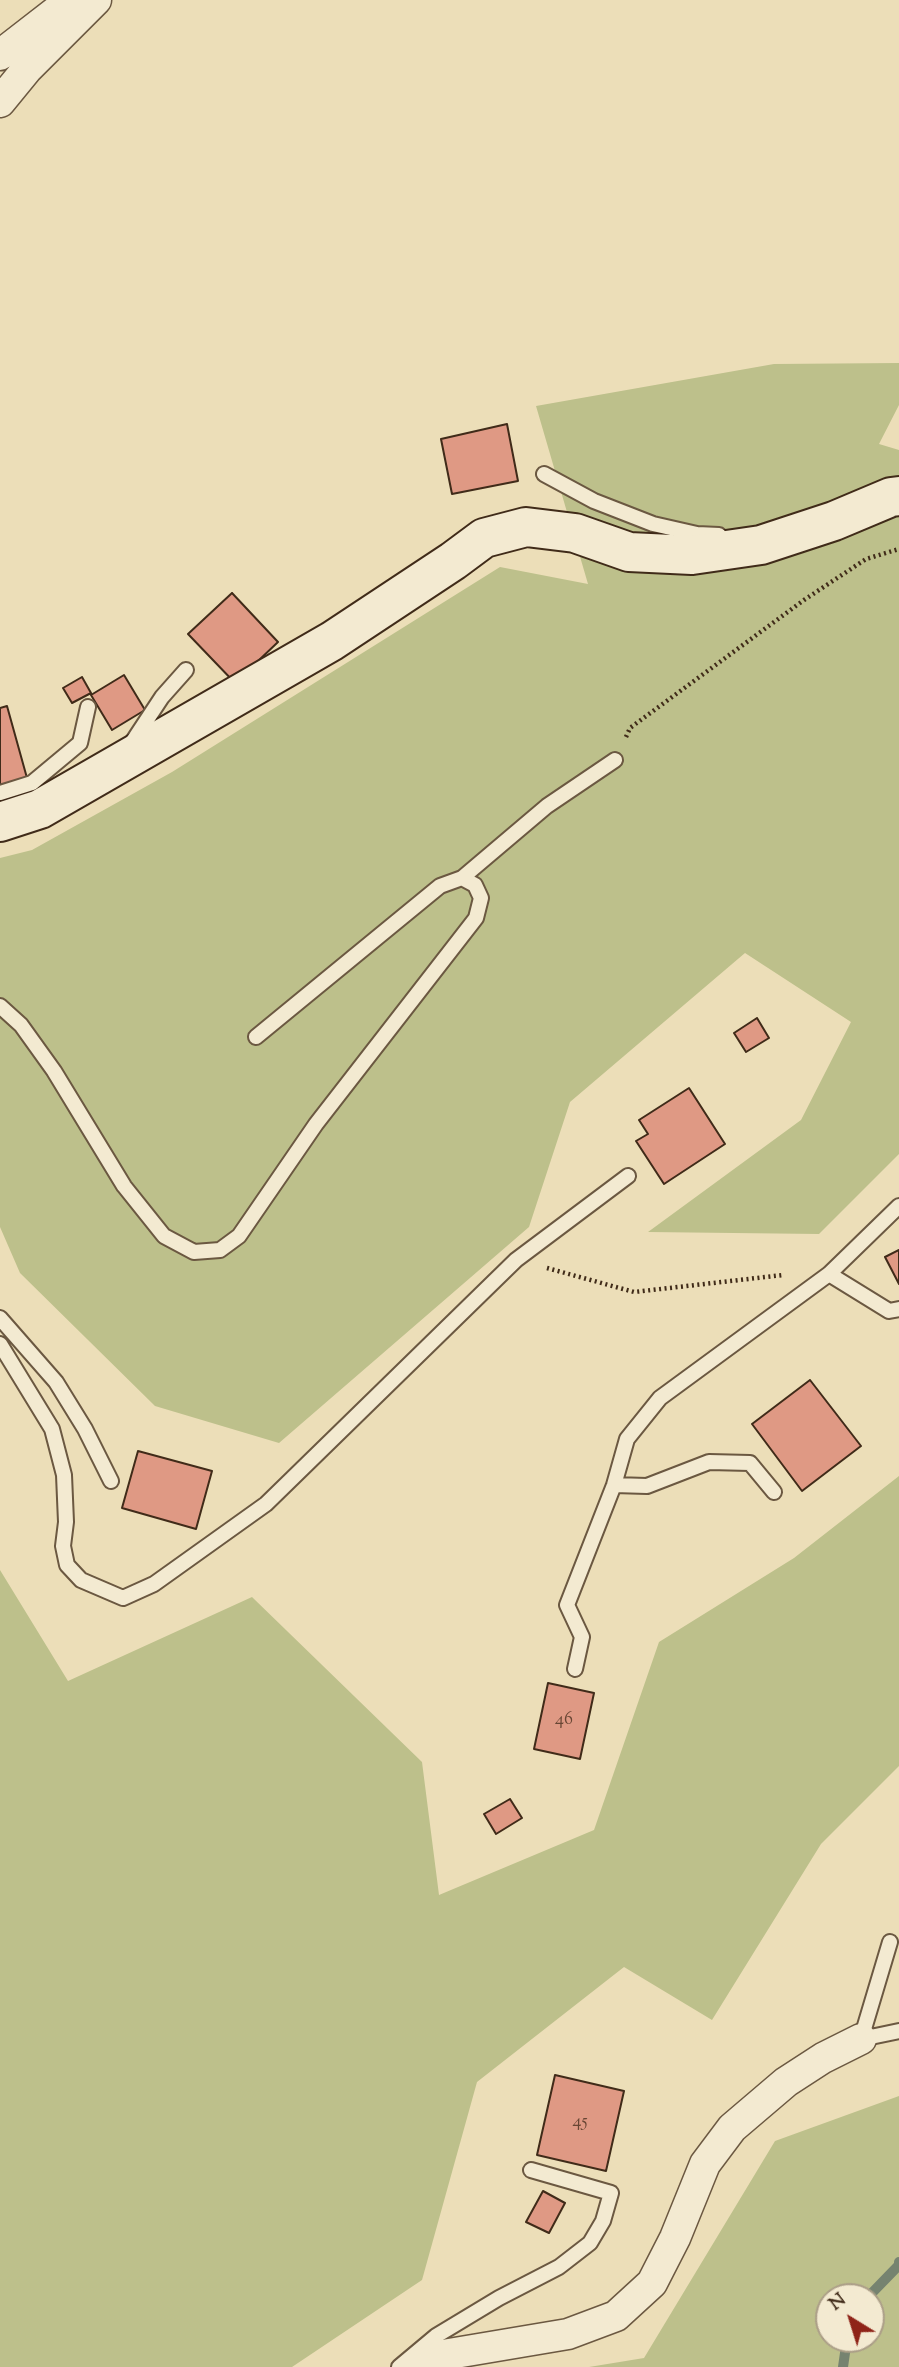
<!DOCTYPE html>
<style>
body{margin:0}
#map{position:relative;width:899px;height:2367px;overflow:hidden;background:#ecdeb8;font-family:"Sorts Mill Goudy",serif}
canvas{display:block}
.north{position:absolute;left:815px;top:2283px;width:70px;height:70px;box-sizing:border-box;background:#f3ead1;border:2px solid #ab9e87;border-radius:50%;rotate:322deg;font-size:19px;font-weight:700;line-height:28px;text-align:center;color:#402b19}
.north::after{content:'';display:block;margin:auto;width:24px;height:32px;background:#8f2418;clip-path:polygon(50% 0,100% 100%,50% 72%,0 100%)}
</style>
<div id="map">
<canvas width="899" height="2367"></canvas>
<div class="north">N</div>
</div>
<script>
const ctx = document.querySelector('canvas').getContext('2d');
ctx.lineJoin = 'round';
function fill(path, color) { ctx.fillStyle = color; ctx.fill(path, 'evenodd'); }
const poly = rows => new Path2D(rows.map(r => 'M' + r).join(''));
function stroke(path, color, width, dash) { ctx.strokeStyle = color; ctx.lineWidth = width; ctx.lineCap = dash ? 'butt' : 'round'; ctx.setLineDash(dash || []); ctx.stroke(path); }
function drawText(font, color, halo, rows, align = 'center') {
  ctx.font = font + ' "Sorts Mill Goudy",serif'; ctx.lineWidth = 5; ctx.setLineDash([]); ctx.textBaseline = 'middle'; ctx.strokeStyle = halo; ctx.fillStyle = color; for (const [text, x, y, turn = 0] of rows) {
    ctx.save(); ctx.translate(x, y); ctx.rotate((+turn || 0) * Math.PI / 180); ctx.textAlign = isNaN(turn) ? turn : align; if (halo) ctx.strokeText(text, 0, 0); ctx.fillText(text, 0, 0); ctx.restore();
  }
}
fill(poly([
 [899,363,899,405,879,444,899,450,899,1154,819,1234,648,1232,801,1120,851,1022,745,953,570,1102,529,1227,279,1443,155,1406,20,1273,0,1227,0,858,32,850,172,772,500,567,588,584,536,406,774,364],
 [899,1476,899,1766,821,1844,712,2020,624,1967,477,2082,422,2280,292,2367,0,2367,0,1570,68,1681,252,1597,422,1762,439,1895,594,1830,659,1642,794,1558],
 [899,2096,899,2367,589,2367,644,2358,775,2141],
 [829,2297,871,2297,871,2339,829,2339]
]), '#bdc08b');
stroke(poly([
 [868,2297,899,2265,899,2262],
 [843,2367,847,2339]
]), '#768370', 10);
const building = poly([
 [507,424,518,481,452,494,441,439,507,424],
 [232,593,278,642,235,683,188,634,232,593],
 [124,675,145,710,112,730,91,695,124,675],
 [82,677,91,693,72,703,63,688,82,677],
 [7,706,27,778,0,786,0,708,7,706],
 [757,1018,769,1038,746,1052,734,1033,757,1018],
 [689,1088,725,1144,664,1184,636,1141,648,1134,639,1120,689,1088],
 [899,1250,899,1284,885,1257,899,1250],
 [810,1380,861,1446,802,1491,752,1424,810,1380],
 [138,1451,212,1471,196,1529,122,1508,138,1451],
 [548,1683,594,1693,580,1759,534,1749,548,1683],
 [510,1799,522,1818,496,1834,484,1814,510,1799],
 [555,2075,624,2091,606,2171,537,2155,555,2075],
 [543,2191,565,2203,549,2233,526,2222,543,2191]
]);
fill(building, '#df9984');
stroke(building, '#402b19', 2);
const lane = poly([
 [544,474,594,501,653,524,697,534,719,535],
 [131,744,162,697,186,670],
 [0,793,32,783,80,743,88,707],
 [462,878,547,806,615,760],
 [0,1006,21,1025,54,1071,124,1186,164,1236,194,1252,220,1250,239,1236,316,1124,476,918,481,898,475,885,462,878,440,886,256,1037],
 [829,1274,889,1311,899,1309],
 [0,1318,56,1382,85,1429,111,1481],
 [0,1344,52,1429,64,1475,66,1522,63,1546,67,1565,81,1580,123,1598,154,1584,266,1504,516,1260,628,1176],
 [614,1485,647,1486,709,1462,750,1463,774,1492],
 [575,1669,582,1637,567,1605,614,1485,627,1439,660,1398,829,1274,899,1206],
 [890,1942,861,2039,899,2031],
 [399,2367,436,2336,499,2298,559,2267,590,2243,603,2221,611,2193,531,2170]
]);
const street = poly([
 [0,55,71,0],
 [0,102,27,69,96,0],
 [414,2367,443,2355,568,2334,616,2316,652,2283,675,2238,705,2164,732,2128,786,2082,823,2058,861,2039]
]);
const secondary = poly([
 [0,822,40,809,332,641,453,561,484,538,526,527,575,533,629,552,692,555,761,545,834,521,891,497,899,496]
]);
stroke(lane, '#6b5841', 18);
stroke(street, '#6b5841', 33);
stroke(secondary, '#402b19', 42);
stroke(poly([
 [626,737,630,728,804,600,866,559,899,549],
 [547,1268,634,1292,783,1275]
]), '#402b19', 4.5, [2, 3.5]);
stroke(lane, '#f3ead1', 14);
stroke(street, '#f3ead1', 30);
stroke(secondary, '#f3ead1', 38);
drawText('18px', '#684634', null, [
 ["46",564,1721],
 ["45",580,2123]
]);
</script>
